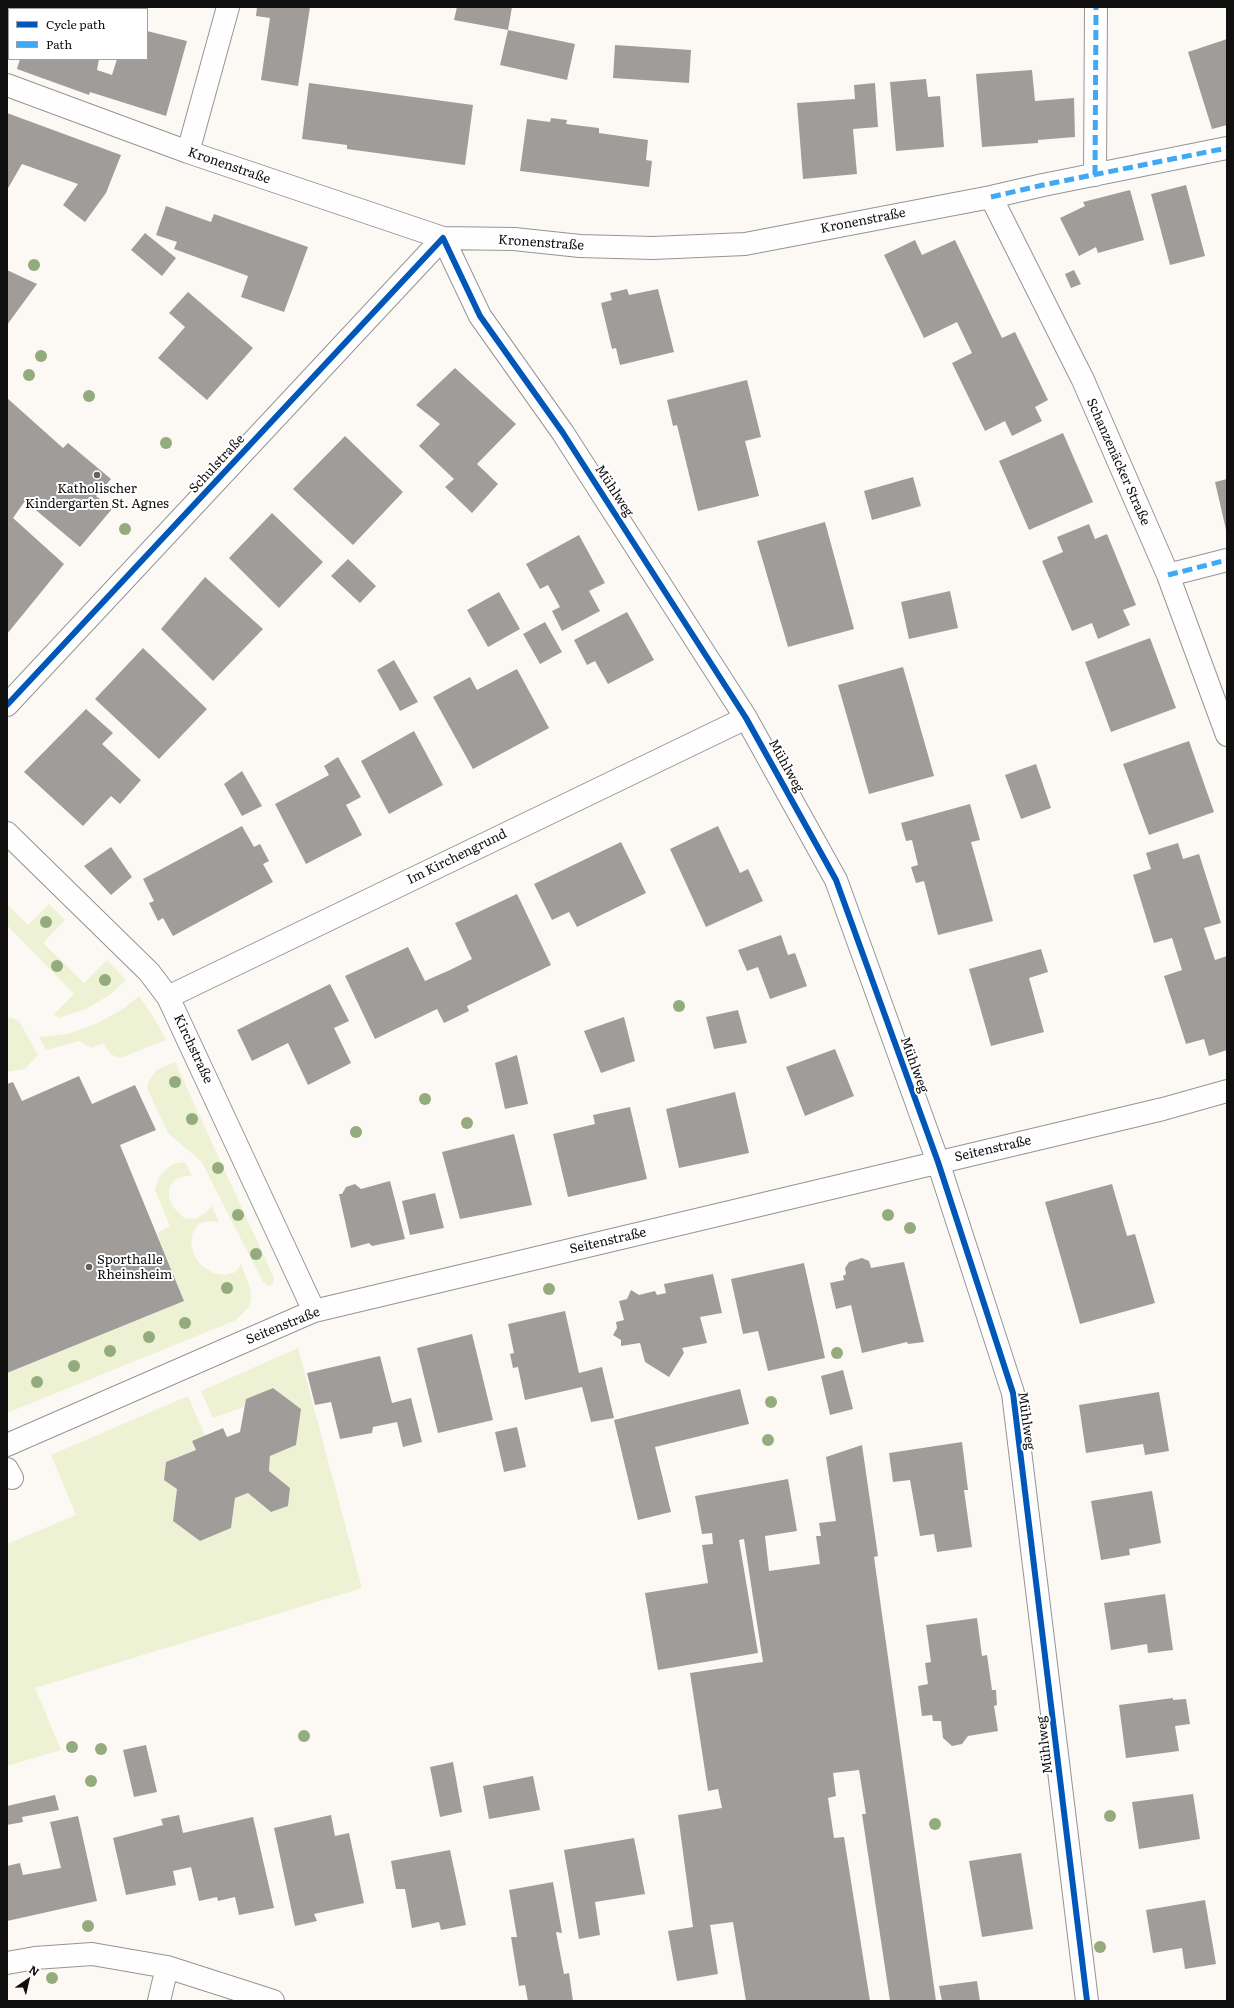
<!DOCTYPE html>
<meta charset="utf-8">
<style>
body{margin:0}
#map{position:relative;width:1234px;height:2008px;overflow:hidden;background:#fcf9f5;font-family:Literata,serif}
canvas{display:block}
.frame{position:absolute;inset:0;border:8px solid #0f0f0f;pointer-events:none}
.legend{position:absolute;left:8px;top:8px;width:140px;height:52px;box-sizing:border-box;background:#fff;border:1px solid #9f9f9f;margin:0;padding:5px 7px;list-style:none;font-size:12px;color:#0f0f0f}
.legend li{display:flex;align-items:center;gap:8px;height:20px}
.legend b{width:20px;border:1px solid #9f9f9f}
.north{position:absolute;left:8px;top:1960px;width:40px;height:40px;-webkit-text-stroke:3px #fff;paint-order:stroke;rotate:34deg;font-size:11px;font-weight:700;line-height:16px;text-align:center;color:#0f0f0f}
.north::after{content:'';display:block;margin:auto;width:14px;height:18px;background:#0f0f0f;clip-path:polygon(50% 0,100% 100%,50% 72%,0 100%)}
</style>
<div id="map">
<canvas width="1234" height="2008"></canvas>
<div class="frame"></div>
<ul class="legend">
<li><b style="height:5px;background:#0057b8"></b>Cycle path</li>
<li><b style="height:5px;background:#3fa9f5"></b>Path</li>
</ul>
<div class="north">N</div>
</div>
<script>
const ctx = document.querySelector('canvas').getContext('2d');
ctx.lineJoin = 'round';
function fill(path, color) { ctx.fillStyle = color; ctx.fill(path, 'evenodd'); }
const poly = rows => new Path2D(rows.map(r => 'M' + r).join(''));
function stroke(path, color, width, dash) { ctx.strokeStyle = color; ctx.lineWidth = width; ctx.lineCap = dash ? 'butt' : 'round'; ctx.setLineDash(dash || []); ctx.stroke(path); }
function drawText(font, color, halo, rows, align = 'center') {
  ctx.font = font + ' Literata,serif'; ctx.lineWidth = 4; ctx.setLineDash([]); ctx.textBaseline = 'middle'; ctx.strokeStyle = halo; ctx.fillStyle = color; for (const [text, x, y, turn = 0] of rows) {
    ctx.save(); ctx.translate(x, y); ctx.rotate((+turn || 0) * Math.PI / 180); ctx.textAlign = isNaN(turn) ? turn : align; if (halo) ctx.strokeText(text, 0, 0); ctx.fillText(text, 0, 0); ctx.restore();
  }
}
fill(poly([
 [7,904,28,925,49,904,65,920,43,943,84,983,107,960,126,980,111,994,86,1009,58,1018,54,1014,74,994,7,925],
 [139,996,154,1018,166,1040,120,1058,110,1054,104,1043,91,1048,80,1041,46,1050,39,1037,68,1034,96,1024,123,1009],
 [10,1017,19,1021,38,1055,25,1069,7,1072,7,1020],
 [175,1062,274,1278,272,1285,269,1286,263,1282,201,1161,168,1133,147,1088,149,1080,157,1070],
 [185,1162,192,1176,184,1176,176,1179,169,1187,169,1198,173,1207,184,1218,195,1219,205,1213,212,1206,219,1222,209,1221,198,1224,193,1232,191,1243,194,1255,201,1265,213,1273,225,1275,236,1272,241,1264,250,1288,251,1298,249,1307,236,1320,7,1413,7,1373,184,1301,157,1233,170,1226,155,1190,158,1179,164,1171,173,1164],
 [298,1348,362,1588,35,1688,61,1750,7,1766,7,1544,76,1515,51,1455,188,1396,205,1436,192,1441,196,1450,166,1462,177,1489,173,1521,200,1541,231,1528,235,1498,248,1493,271,1512,288,1506,290,1488,269,1471,270,1456,296,1445,301,1409,273,1388,246,1399,244,1407,213,1418,201,1391]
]), '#ecf2d3');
fill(poly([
 [7,7,14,7,14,9,9,9,7,28],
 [96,7,115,7,114,9,95,9],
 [257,7,310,7,298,86,261,80,270,18,256,16],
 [457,7,512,7,508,30,575,44,567,80,500,65,508,30,454,20],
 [147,31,187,41,166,116,90,92,89,95,17,69,20,59,99,59,97,70,112,75,117,59,147,59],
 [1227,39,1227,125,1212,129,1188,52],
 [615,45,691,50,689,83,613,78],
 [1032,70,1035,101,1074,98,1075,137,1038,140,1038,143,982,147,976,74],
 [926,79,928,97,940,96,944,147,896,151,890,82],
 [309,83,473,105,465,165,347,149,347,145,302,139],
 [875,83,878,127,853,129,857,174,803,179,797,103,855,99,854,85],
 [7,113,121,155,106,193,85,222,63,205,78,184,22,164,7,190],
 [551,118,567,120,566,124,599,128,599,133,648,140,646,160,652,161,649,187,520,171,527,119,550,122],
 [1186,185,1205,256,1170,265,1151,194],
 [1130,190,1144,240,1098,253,1096,247,1079,256,1060,218,1085,206,1083,202],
 [166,206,211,222,214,214,308,247,284,312,241,297,248,276,174,249,177,242,156,235],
 [145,233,176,258,162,276,131,250],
 [915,240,922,255,955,240,1002,338,1015,332,1032,367,1048,400,1035,407,1042,421,1012,436,1005,421,985,431,952,363,972,353,957,322,924,338,884,255],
 [7,270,37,284,7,325],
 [1074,270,1081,284,1071,288,1065,274],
 [627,289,629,295,658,289,674,352,620,365,616,348,612,349,601,303,612,300,610,293],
 [188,292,253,348,207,400,158,358,185,327,169,313],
 [455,368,516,424,477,464,498,484,472,513,445,487,454,479,419,446,440,424,416,405],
 [747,380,761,437,745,441,759,496,698,511,677,425,673,426,667,400],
 [7,398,63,448,68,443,111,479,96,496,112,509,80,547,25,501,13,518,64,564,7,634],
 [1063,433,1093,502,1029,530,999,461],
 [345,436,403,492,353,545,293,489],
 [913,477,921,506,872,520,864,491],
 [1227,479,1227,534,1215,482],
 [272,513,323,562,279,608,229,558],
 [825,522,854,629,788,647,757,541],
 [1089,524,1095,539,1107,534,1136,605,1123,610,1130,625,1098,639,1092,623,1072,631,1042,561,1063,552,1057,537],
 [579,535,605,583,589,591,600,611,562,631,552,611,560,607,548,585,540,589,526,564],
 [348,559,376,586,360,603,331,576],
 [205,577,263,629,213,681,161,629],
 [950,591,958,628,909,639,901,602],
 [499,592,520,629,488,647,467,610],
 [627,612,654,660,608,684,595,661,587,665,574,640],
 [545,622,562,652,540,664,523,634],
 [1150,638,1176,708,1111,732,1085,662],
 [143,648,207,709,159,759,95,699],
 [394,660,418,702,400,711,377,670],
 [903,667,934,776,869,794,838,685],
 [517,669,549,728,473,769,433,697,470,677,477,690],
 [86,709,113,733,102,744,141,780,120,804,111,796,83,826,24,772],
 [414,731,443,785,389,814,361,761],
 [1189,741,1214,812,1149,835,1123,764],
 [338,757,361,797,346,805,362,835,306,864,275,804,329,775,324,766],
 [1036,764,1051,808,1021,819,1005,775],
 [242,771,262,806,242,816,224,784],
 [970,804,980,840,971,842,993,921,938,935,924,881,916,883,911,867,918,865,912,840,906,841,901,823],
 [242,826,254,847,260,844,269,861,263,864,273,882,173,936,163,918,158,921,149,903,154,901,143,879],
 [718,826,740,873,748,869,763,901,706,927,670,849],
 [621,842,646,893,577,927,569,912,552,920,534,884],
 [1178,843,1183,859,1199,854,1221,923,1204,928,1215,960,1227,956,1227,1050,1209,1056,1204,1039,1186,1044,1164,976,1182,970,1172,938,1154,943,1133,875,1151,869,1146,853],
 [111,847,132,877,111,895,84,866],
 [517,894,551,965,467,1006,469,1011,444,1023,437,1009,375,1039,345,976,408,947,425,981,450,970,472,959,455,923],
 [781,935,788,955,795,953,807,986,770,999,758,967,747,971,738,950],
 [1041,949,1048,972,1029,978,1044,1032,991,1046,969,969],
 [330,984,349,1021,334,1028,351,1063,308,1085,288,1043,252,1061,237,1030],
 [738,1010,747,1043,714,1049,706,1017],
 [624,1017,635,1061,601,1073,584,1031],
 [835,1049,854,1096,805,1116,786,1067],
 [517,1055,528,1104,505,1109,495,1063],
 [79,1076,92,1104,135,1085,156,1130,120,1145,184,1301,7,1373,7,1084,13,1082,22,1101],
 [735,1092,749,1153,679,1168,666,1109],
 [630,1107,647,1179,568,1197,553,1134,595,1124,593,1115],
 [514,1134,532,1205,460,1219,442,1152],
 [390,1181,405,1239,372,1246,369,1243,351,1248,339,1194,342,1194,346,1187,355,1184,361,1189],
 [1112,1184,1127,1236,1135,1234,1155,1303,1080,1324,1045,1202],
 [435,1193,444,1228,410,1235,402,1201],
 [862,1258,869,1261,871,1268,904,1262,924,1342,908,1344,907,1342,862,1353,851,1305,836,1309,830,1283,844,1280,843,1276,846,1274,845,1268,849,1262],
 [804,1263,825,1358,768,1371,758,1331,743,1334,731,1279],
 [713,1274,722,1313,700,1317,707,1343,682,1348,684,1353,669,1377,645,1362,640,1343,621,1346,621,1340,613,1335,617,1328,616,1322,624,1320,619,1301,627,1299,631,1290,639,1295,655,1291,657,1295,666,1293,664,1284],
 [565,1311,579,1373,602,1367,614,1418,591,1422,582,1387,525,1400,518,1367,513,1368,510,1354,514,1353,508,1324],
 [472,1334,493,1420,438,1433,417,1348],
 [380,1356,392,1403,411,1398,422,1442,403,1447,397,1422,373,1427,372,1433,340,1439,331,1402,315,1405,307,1373],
 [843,1370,853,1409,830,1415,821,1376],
 [273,1388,301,1409,296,1445,270,1456,269,1471,290,1488,288,1506,271,1512,248,1493,235,1498,231,1528,200,1541,173,1521,177,1489,164,1480,166,1462,196,1450,192,1441,223,1428,227,1437,240,1432,246,1399],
 [740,1389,749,1424,655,1447,671,1512,638,1520,614,1420],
 [1159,1392,1169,1451,1145,1455,1143,1444,1086,1453,1079,1405],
 [517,1427,526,1467,504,1472,495,1432],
 [962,1442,968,1490,964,1490,972,1547,937,1552,934,1534,920,1536,910,1480,893,1482,889,1453],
 [862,1445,878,1556,874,1557,936,2001,890,2001,862,1814,866,1814,859,1770,833,1773,836,1796,828,1798,834,1838,844,1837,870,2001,746,2001,733,1922,710,1925,718,1974,677,1981,668,1931,693,1927,678,1815,722,1808,718,1789,708,1791,690,1673,763,1662,744,1539,739,1540,758,1653,658,1670,645,1593,708,1583,702,1545,713,1544,712,1533,702,1534,695,1496,788,1479,797,1531,765,1536,769,1571,820,1564,816,1536,821,1536,819,1523,836,1521,826,1457],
 [1152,1491,1161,1543,1129,1549,1130,1555,1101,1560,1091,1501],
 [1165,1594,1173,1650,1148,1653,1147,1644,1111,1650,1104,1603],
 [977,1618,982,1656,987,1655,992,1690,996,1690,997,1705,994,1706,998,1731,968,1736,962,1744,952,1746,943,1738,941,1721,933,1721,932,1715,922,1716,918,1686,928,1684,925,1663,931,1662,926,1625],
 [1173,1698,1173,1700,1186,1699,1190,1724,1175,1726,1179,1751,1126,1758,1119,1705],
 [146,1745,157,1792,134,1797,123,1750],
 [453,1762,462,1812,440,1817,430,1767],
 [533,1776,540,1810,489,1819,483,1786],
 [1193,1794,1200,1839,1139,1849,1132,1802],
 [55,1795,59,1810,22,1817,23,1822,7,1825,7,1806],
 [179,1815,183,1833,253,1817,274,1908,239,1915,235,1897,218,1901,217,1897,199,1901,191,1867,173,1871,176,1885,126,1895,113,1838,163,1825,161,1819],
 [331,1815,335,1836,349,1833,364,1903,314,1914,317,1921,295,1926,274,1828],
 [78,1816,97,1901,7,1921,7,1866,20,1863,23,1875,61,1868,50,1822],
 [634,1838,645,1894,595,1902,600,1935,579,1939,564,1850],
 [450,1850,466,1925,441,1930,439,1922,412,1928,405,1889,396,1889,391,1861],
 [1021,1853,1033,1929,982,1937,969,1861],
 [553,1882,562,1933,556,1932,564,1974,569,1973,573,2001,528,2001,525,1985,519,1986,511,1937,517,1937,509,1890],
 [1205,1900,1216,1964,1185,1969,1182,1948,1153,1953,1146,1910],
 [977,1981,980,2001,942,2001,939,1986]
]), '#a09c9a');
const minor = poly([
 [7,85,188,152,443,238,514,239,580,246,653,248,745,244,991,197,1043,185,1227,148],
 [188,152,228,7],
 [1095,175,1096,7],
 [991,197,1083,380,1168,575,1227,735],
 [1168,575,1227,560],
 [7,705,443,238,480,316,563,433,746,718,836,880,938,1162,1013,1393,1087,2001],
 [7,833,149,972,168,997,314,1311],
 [168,997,746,718],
 [7,1445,314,1311,1163,1109,1227,1091],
 [7,1469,12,1478],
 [7,1963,35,1958,92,1954,167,1967,273,2001],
 [159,2001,167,1967]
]);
stroke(minor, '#969493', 24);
stroke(minor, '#fffefe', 22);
stroke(poly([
 [1095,175,1096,7],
 [991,197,1043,185,1227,148],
 [1168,575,1227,560]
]), '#3fa9f5', 5, [10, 5]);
stroke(poly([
 [7,705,443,238,480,316,563,433,746,718,836,880,938,1162,1013,1393,1087,2001]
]), '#0057b8', 6);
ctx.fillStyle = '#94ab7d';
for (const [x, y] of [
 [34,265],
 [41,356],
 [29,375],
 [89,396],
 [166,443],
 [125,529],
 [46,922],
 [57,966],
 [105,980],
 [679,1006],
 [175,1082],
 [425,1099],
 [192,1119],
 [467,1123],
 [356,1132],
 [218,1168],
 [238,1215],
 [888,1215],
 [910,1228],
 [256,1254],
 [227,1288],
 [549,1289],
 [185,1323],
 [149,1337],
 [110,1351],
 [837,1353],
 [74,1366],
 [37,1382],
 [771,1402],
 [768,1440],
 [304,1736],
 [72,1747],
 [101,1749],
 [91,1781],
 [1110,1816],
 [935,1824],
 [88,1926],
 [1100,1947],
 [52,1978]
]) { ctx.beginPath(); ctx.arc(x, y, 6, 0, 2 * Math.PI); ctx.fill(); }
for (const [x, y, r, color] of [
 [97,475,4,"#626160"],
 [89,1267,4,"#626160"]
]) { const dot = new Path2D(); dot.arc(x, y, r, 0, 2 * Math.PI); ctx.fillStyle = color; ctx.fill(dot); stroke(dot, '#fff', 1.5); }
drawText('13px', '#0f0f0f', '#fff', [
 ["Kronenstraße",229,166,19],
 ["Kronenstraße",863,221,-11],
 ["Kronenstraße",541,243,4],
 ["Schanzenäcker Straße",1118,462,66],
 ["Schulstraße",217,464,-47],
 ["Mühlweg",614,491,57],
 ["Mühlweg",786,766,61],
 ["Im Kirchengrund",457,857,-26],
 ["Kirchstraße",193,1049,65],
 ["Mühlweg",914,1065,70],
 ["Seitenstraße",993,1149,-13],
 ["Seitenstraße",608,1241,-13],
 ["Seitenstraße",283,1326,-22],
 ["Mühlweg",1026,1421,82],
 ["Mühlweg",1045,1745,-97]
]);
drawText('13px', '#0f0f0f', '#fff', [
 ["Katholischer",97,489],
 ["Kindergarten St. Agnes",97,504],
 ["Sporthalle",97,1260,"left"],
 ["Rheinsheim",97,1275,"left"]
]);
</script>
